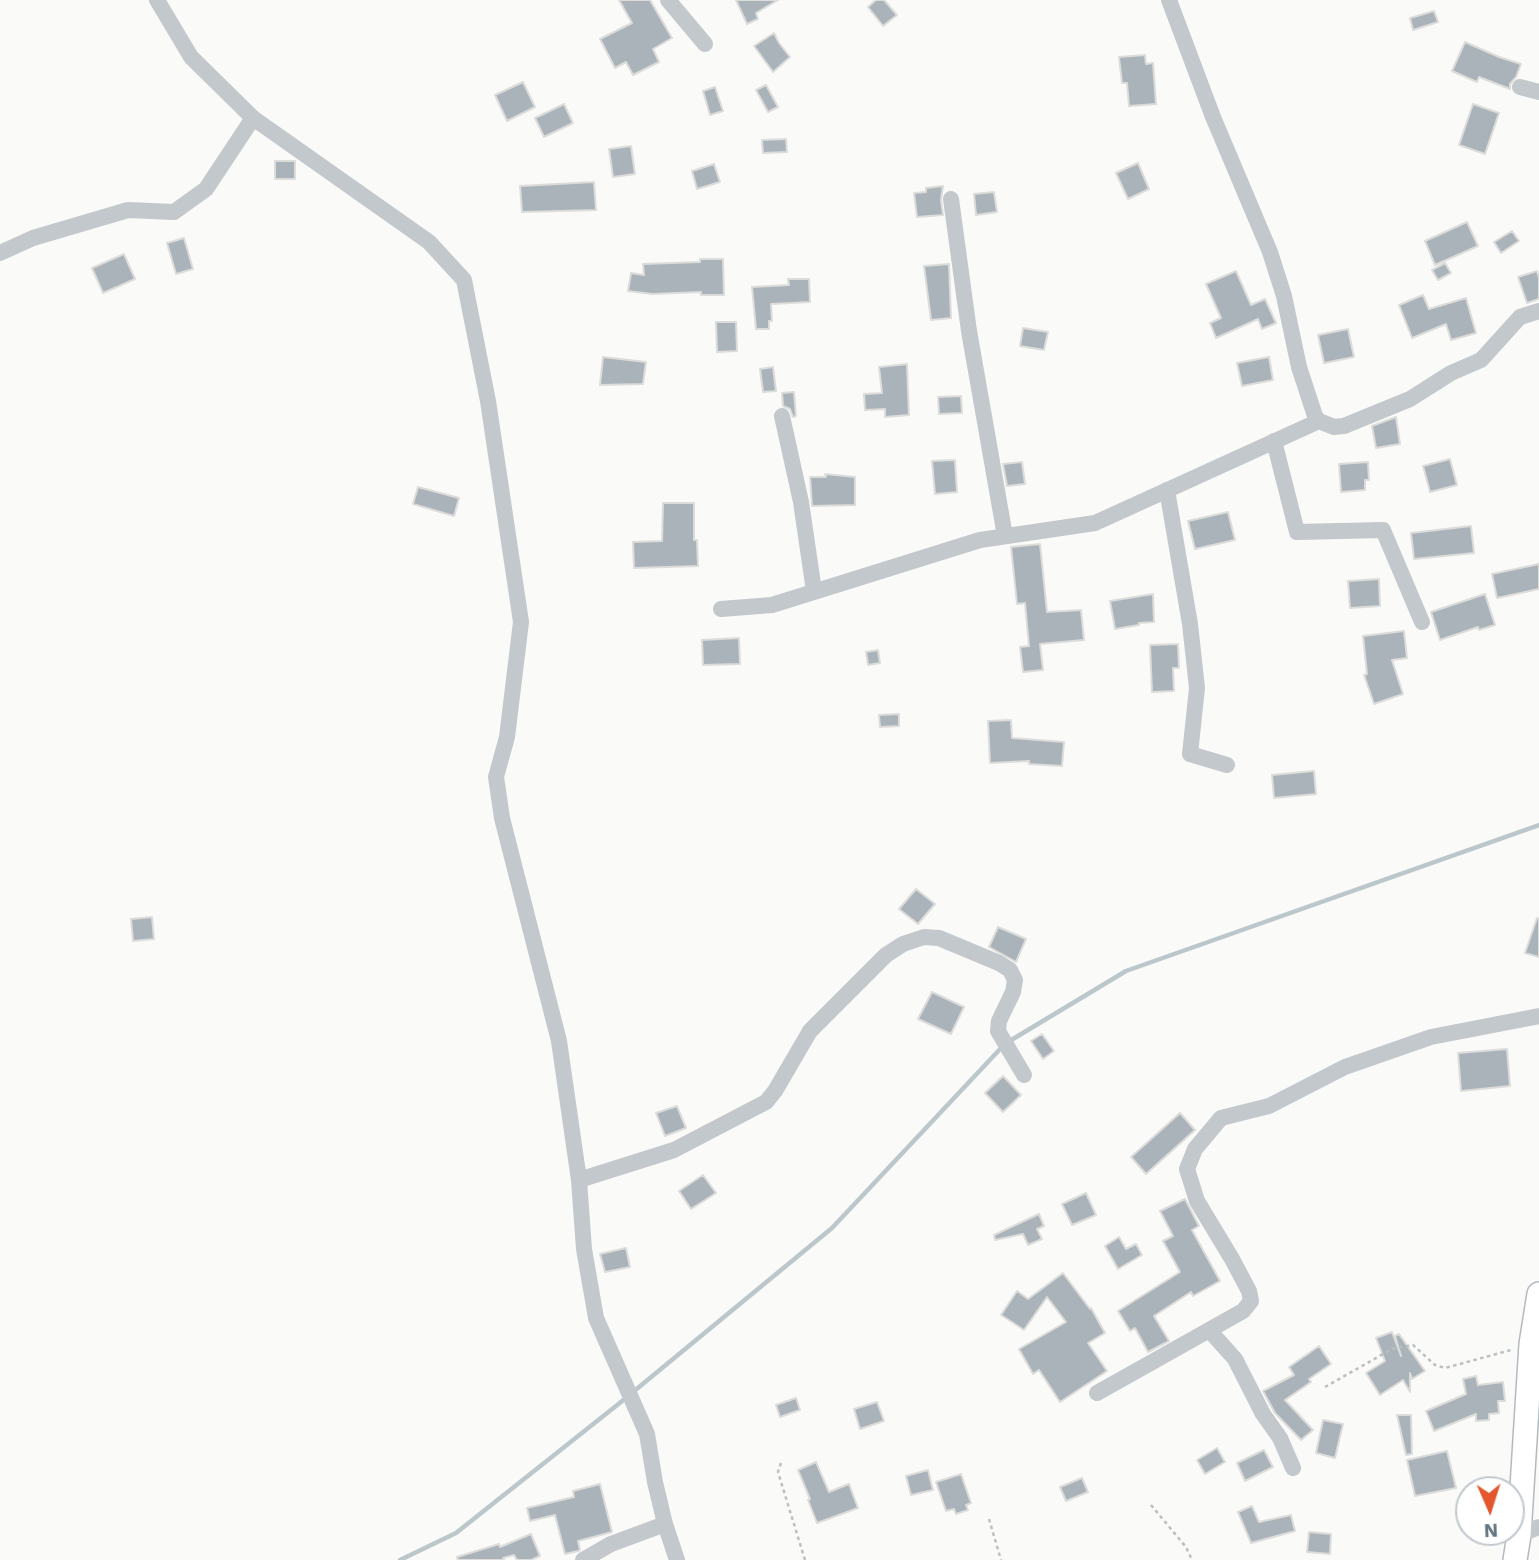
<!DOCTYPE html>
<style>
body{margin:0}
#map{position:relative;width:1539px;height:1560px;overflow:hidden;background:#fafaf8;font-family:"Work Sans",sans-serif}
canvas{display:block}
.north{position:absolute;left:1455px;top:1476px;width:70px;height:70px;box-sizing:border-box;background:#fff;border:2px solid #c1c8cd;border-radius:50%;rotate:177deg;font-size:19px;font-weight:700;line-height:28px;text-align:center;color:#657683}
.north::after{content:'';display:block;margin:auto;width:24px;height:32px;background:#e4572e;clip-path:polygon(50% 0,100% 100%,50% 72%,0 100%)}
</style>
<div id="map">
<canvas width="1539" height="1560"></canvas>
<div class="north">N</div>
</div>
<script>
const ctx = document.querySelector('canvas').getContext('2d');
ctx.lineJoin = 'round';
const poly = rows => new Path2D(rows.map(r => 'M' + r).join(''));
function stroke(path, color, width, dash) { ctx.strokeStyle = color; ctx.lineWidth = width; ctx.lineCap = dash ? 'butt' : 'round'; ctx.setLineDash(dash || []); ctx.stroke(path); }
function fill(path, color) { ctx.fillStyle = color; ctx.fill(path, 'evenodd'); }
stroke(poly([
 [1008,1042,1126,971,1539,825],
 [633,1392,832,1228,1002,1047],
 [400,1560,456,1533,626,1398]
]), '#bbc7cb', 4.5);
const building = poly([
 [619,0,650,0,672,38,653,49,659,62,633,75,626,62,615,68,600,39,632,23,619,0],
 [736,0,778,0,756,13,758,19,747,24,736,0],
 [876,0,884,0,897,15,883,26,868,7,876,0],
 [1434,11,1438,22,1413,30,1410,18,1434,11],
 [774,33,779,43,790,57,773,72,754,46,774,33],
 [1465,42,1499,57,1521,64,1516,77,1510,84,1510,89,1479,77,1477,82,1452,71,1465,42],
 [1145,55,1146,64,1153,63,1156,104,1129,106,1127,83,1122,83,1119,57,1145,55],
 [523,82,535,107,507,121,495,95,523,82],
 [766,85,778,107,768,112,756,90,766,85],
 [715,87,723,111,710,115,703,91,715,87],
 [564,104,573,123,544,137,535,118,564,104],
 [1473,104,1499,113,1485,154,1459,145,1473,104],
 [786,139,787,152,763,153,762,140,786,139],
 [631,146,635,174,613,177,609,149,631,146],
 [275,161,295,161,295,179,275,179,275,161],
 [1138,163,1149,189,1128,199,1116,173,1138,163],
 [714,164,720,182,697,189,692,171,714,164],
 [594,182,596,210,522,212,520,186,594,182],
 [943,186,941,200,943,215,917,217,914,193,926,192,926,188,943,186],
 [994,192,997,212,976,215,974,194,994,192],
 [1467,222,1478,246,1435,265,1425,241,1467,222],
 [1512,231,1519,241,1501,253,1494,242,1512,231],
 [184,238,193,269,176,274,167,243,184,238],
 [124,254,135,279,103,293,92,268,124,254],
 [700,259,723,259,724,295,701,295,701,292,652,294,628,291,631,273,644,275,643,264,700,262,700,259],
 [1445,263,1451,273,1438,280,1432,270,1445,263],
 [949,264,951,318,931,320,924,266,949,264],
 [1236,271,1251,305,1265,299,1276,323,1262,329,1258,319,1216,338,1210,323,1221,318,1206,284,1236,271],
 [1537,271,1539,278,1539,299,1527,303,1518,277,1537,271],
 [788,279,809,279,810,302,771,304,772,321,769,321,769,329,756,329,752,287,789,285,788,279],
 [1423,295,1429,309,1466,298,1476,333,1451,340,1446,324,1412,338,1399,305,1423,295],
 [716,322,736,322,737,351,717,352,716,322],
 [1023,328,1048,332,1044,350,1020,346,1023,328],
 [1348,329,1354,357,1324,363,1318,335,1348,329],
 [603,357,646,362,643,384,600,385,603,357],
 [1269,357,1273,380,1242,386,1237,363,1269,357],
 [907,364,909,415,885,417,885,409,865,410,864,394,882,393,879,367,907,364],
 [773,367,776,391,763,392,760,369,773,367],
 [794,392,796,416,793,417,790,409,783,406,782,393,794,392],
 [961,396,962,413,939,414,938,397,961,396],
 [1396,417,1400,444,1376,448,1372,426,1396,417],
 [1450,459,1457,485,1430,492,1423,466,1450,459],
 [955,460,957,492,935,494,932,461,955,460],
 [1022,462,1025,484,1007,486,1003,464,1022,462],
 [1368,462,1369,480,1365,480,1365,490,1341,492,1339,464,1368,462],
 [825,474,855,477,855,505,812,506,810,477,826,477,825,474],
 [418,487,459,498,454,516,413,504,418,487],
 [663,503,694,503,694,540,697,540,698,566,634,568,633,542,662,541,663,503],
 [1228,512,1235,540,1195,549,1188,521,1228,512],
 [1471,526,1474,553,1414,559,1411,533,1471,526],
 [1040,544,1047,612,1081,610,1084,640,1040,644,1043,670,1023,672,1020,647,1029,646,1025,603,1017,604,1011,547,1040,544],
 [1539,564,1539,589,1497,598,1492,574,1539,564],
 [1379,579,1380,606,1350,608,1348,581,1379,579],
 [1153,594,1154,622,1139,623,1139,625,1115,629,1110,601,1153,594],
 [1485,594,1495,625,1479,630,1478,627,1440,640,1431,612,1485,594],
 [1404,631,1407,658,1392,660,1403,694,1374,704,1364,675,1367,674,1363,636,1404,631],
 [739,638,740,664,703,665,702,640,739,638],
 [1178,644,1179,668,1173,668,1174,691,1152,692,1150,645,1178,644],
 [878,650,880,663,868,665,866,652,878,650],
 [899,714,899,726,880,727,879,715,899,714],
 [1011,720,1012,738,1064,742,1062,766,1029,764,1029,761,990,763,988,721,1011,720],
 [1314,771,1316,794,1274,798,1272,775,1314,771],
 [916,889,935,904,918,924,899,909,916,889],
 [152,917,154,939,133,941,131,919,152,917],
 [1537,918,1539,919,1539,957,1525,953,1537,918],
 [998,927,1026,939,1016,962,989,947,998,927],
 [932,992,964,1007,951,1034,918,1019,932,992],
 [1042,1034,1054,1051,1043,1059,1031,1041,1042,1034],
 [1507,1049,1510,1086,1461,1091,1458,1053,1507,1049],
 [1003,1076,1021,1095,1003,1112,985,1093,1003,1076],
 [677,1106,686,1128,665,1136,656,1113,677,1106],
 [1180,1113,1195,1130,1146,1174,1131,1157,1180,1113],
 [703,1175,716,1193,691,1209,679,1191,703,1175],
 [1086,1193,1096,1215,1072,1225,1062,1204,1086,1193],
 [1185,1199,1199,1226,1192,1230,1220,1281,1193,1296,1191,1292,1154,1316,1169,1341,1148,1352,1135,1328,1130,1331,1118,1311,1180,1272,1163,1241,1173,1236,1160,1211,1185,1199],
 [1039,1214,1044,1226,1037,1229,1042,1239,1028,1245,1023,1234,995,1240,994,1235,1039,1214],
 [1119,1237,1126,1249,1136,1244,1142,1255,1118,1269,1105,1246,1119,1237],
 [626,1248,630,1267,605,1272,600,1254,626,1248],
 [1063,1273,1090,1309,1091,1308,1105,1333,1088,1343,1107,1371,1060,1402,1039,1370,1033,1374,1019,1349,1066,1322,1047,1297,1024,1330,1001,1315,1017,1291,1028,1299,1063,1273],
 [1392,1332,1401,1356,1395,1336,1399,1334,1425,1371,1412,1379,1410,1373,1410,1392,1403,1380,1380,1395,1366,1373,1385,1361,1376,1338,1392,1332],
 [1319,1346,1331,1364,1309,1379,1311,1382,1285,1400,1313,1430,1301,1440,1275,1413,1263,1391,1294,1375,1289,1367,1319,1346],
 [1476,1376,1478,1385,1503,1382,1505,1401,1498,1401,1499,1413,1489,1414,1489,1420,1476,1421,1476,1414,1434,1431,1426,1411,1466,1394,1463,1379,1476,1376],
 [796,1398,800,1410,780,1417,776,1405,796,1398],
 [877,1402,884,1421,860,1429,854,1409,877,1402],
 [1397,1415,1411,1415,1412,1454,1406,1455,1397,1415],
 [1323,1420,1343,1424,1335,1458,1316,1453,1323,1420],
 [1217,1448,1225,1462,1205,1474,1197,1460,1217,1448],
 [1264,1450,1273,1467,1245,1481,1237,1463,1264,1450],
 [1447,1451,1456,1488,1415,1496,1407,1460,1447,1451],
 [816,1462,829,1492,849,1484,858,1508,817,1523,808,1500,810,1499,798,1470,816,1462],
 [928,1470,933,1490,911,1495,906,1476,928,1470],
 [961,1474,971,1503,966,1505,968,1510,956,1514,954,1509,946,1511,936,1482,961,1474],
 [1082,1478,1088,1492,1066,1501,1060,1487,1082,1478],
 [600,1484,612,1532,578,1541,580,1550,578,1551,565,1554,555,1515,530,1521,527,1508,574,1497,573,1491,600,1484],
 [1252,1506,1259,1522,1291,1515,1295,1531,1251,1543,1238,1512,1252,1506],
 [1309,1532,1331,1534,1330,1554,1307,1552,1309,1532],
 [531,1534,540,1556,531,1560,517,1560,514,1555,503,1558,504,1560,458,1560,457,1557,499,1544,500,1547,531,1534]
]);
fill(building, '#aab3b9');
stroke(building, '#dcdcda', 2);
const secondary = poly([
 [1515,1560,1519,1535,1531,1344,1539,1294]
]);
stroke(secondary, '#b3babf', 26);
stroke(poly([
 [1325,1387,1392,1349,1413,1345,1435,1365,1445,1368,1511,1350],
 [781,1463,778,1472,805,1560],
 [1151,1505,1186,1547,1192,1560],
 [989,1519,1001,1560]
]), '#bbbfc2', 2.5, [3.5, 3.5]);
stroke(poly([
 [157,0,191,57,253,118,429,242,464,280,488,401,521,622,507,737,496,777,502,818,559,1041,579,1180,584,1249,596,1318,647,1434,655,1482,665,1524,677,1560],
 [668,0,705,44],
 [1169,0,1213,117,1270,252,1284,296,1299,367,1315,416,1319,421,1334,427,1344,426,1410,399,1451,373,1481,360,1520,317,1539,311],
 [1520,87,1539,92],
 [951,199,969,331,1005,536],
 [0,253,33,238,128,210,174,212,206,189,253,118],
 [782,416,801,502,814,591],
 [1274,441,1297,532,1383,530,1422,622],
 [1167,490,1190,624,1197,688,1190,754,1227,765],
 [721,609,772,605,980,540,1095,523,1319,421],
 [579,1180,674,1150,766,1102,775,1091,810,1031,886,955,903,944,924,937,939,938,999,963,1010,970,1015,980,1013,992,999,1021,998,1031,1024,1075],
 [1209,1330,1235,1359,1263,1414,1280,1438,1293,1468],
 [1097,1393,1243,1311,1251,1301,1249,1291,1232,1259,1197,1201,1187,1169,1195,1149,1221,1118,1269,1106,1345,1067,1431,1037,1539,1016],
 [1519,1535,1539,1527],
 [583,1560,611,1544,665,1524]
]), '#c3c8cc', 16);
stroke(secondary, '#fff', 23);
</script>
